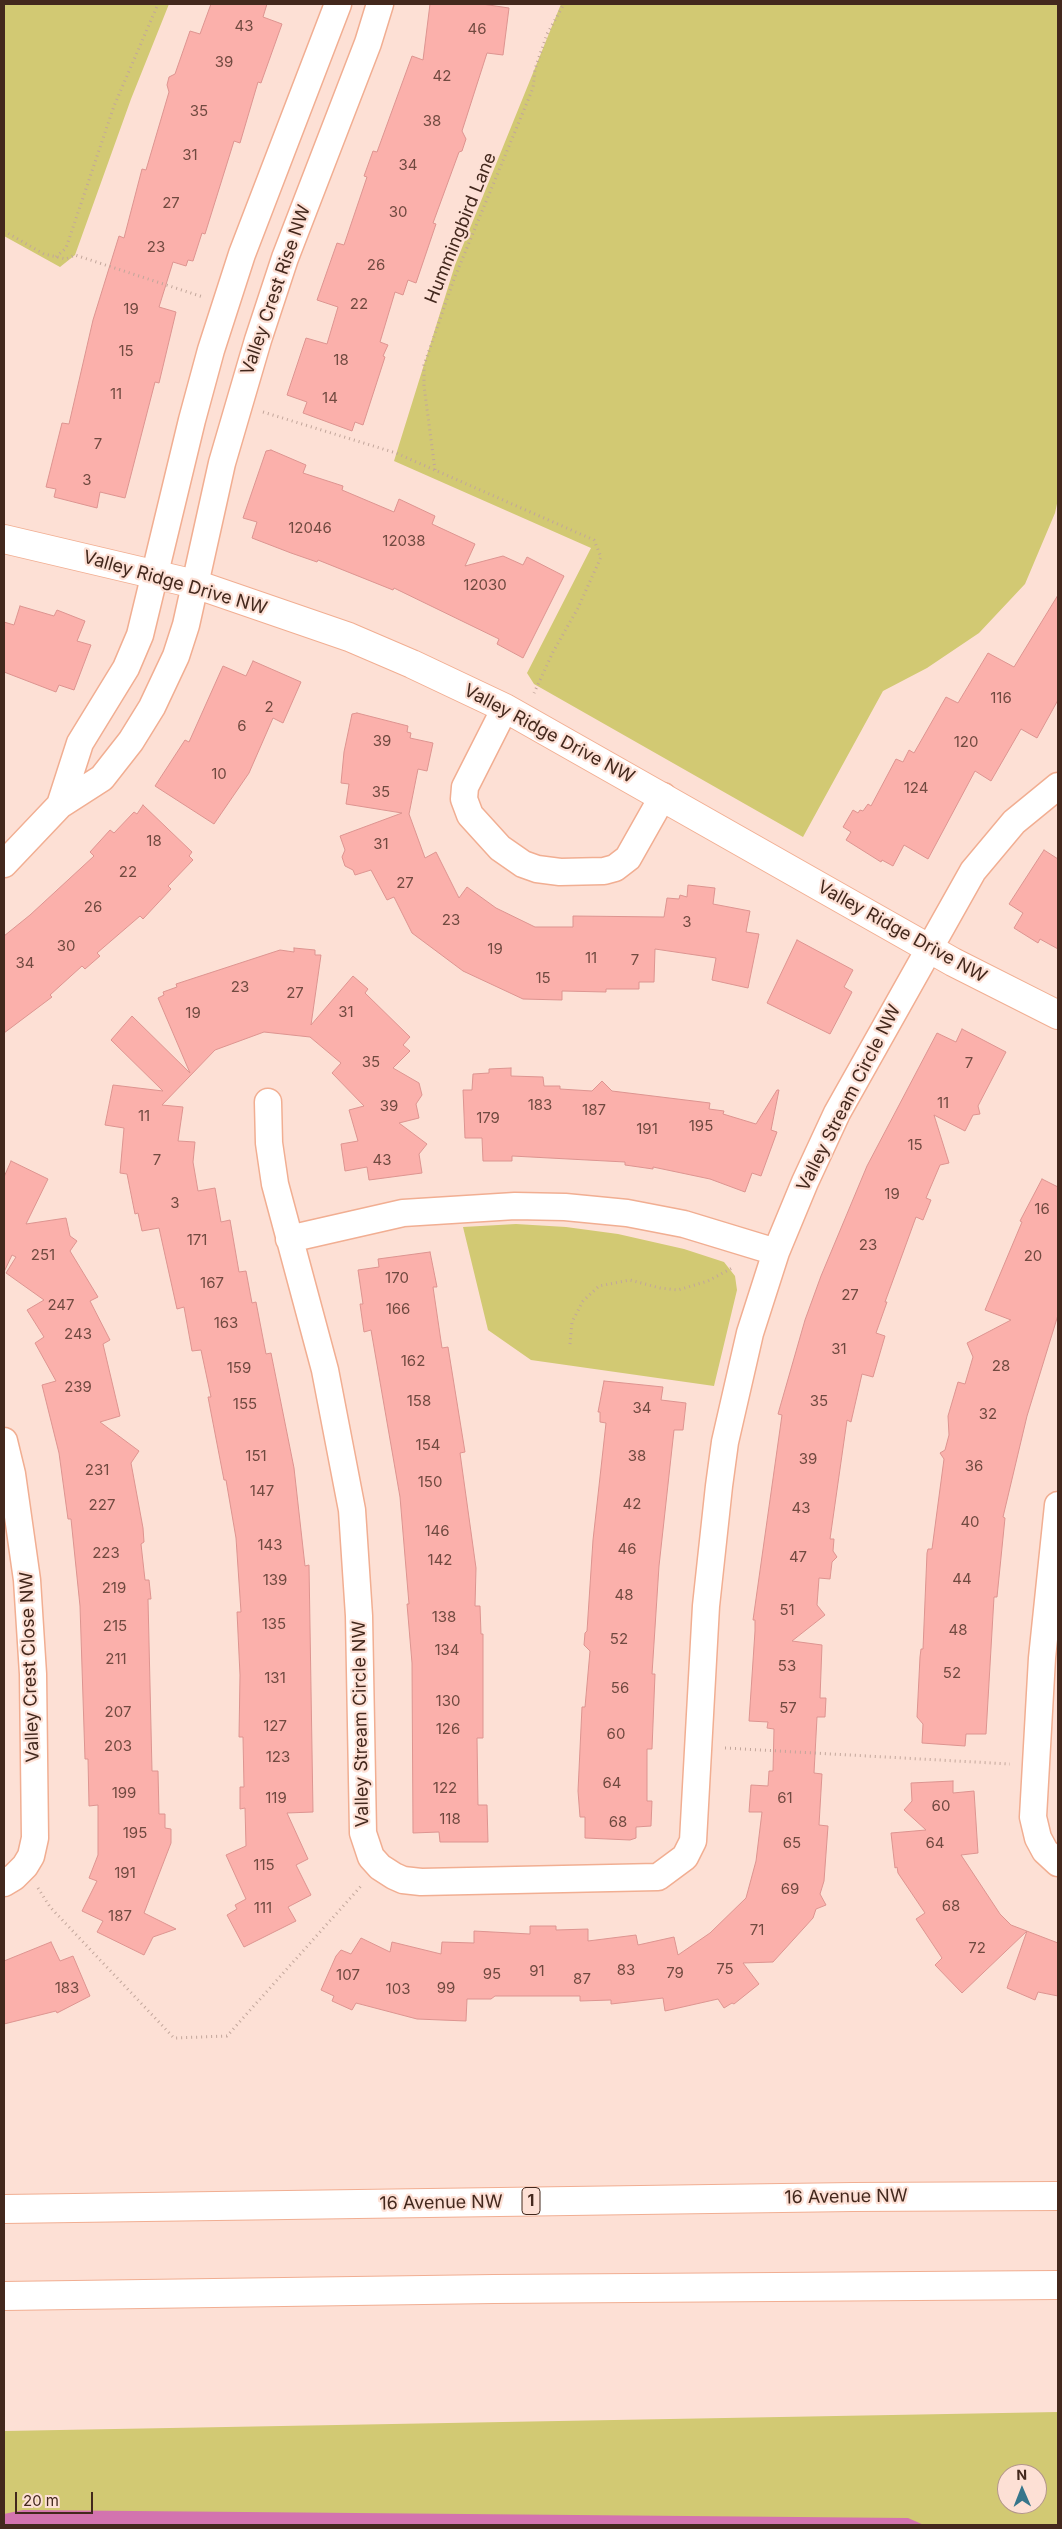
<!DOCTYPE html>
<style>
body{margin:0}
#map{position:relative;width:1062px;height:2529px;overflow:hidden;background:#fde0d5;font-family:Inter,sans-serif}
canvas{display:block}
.frame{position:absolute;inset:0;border:5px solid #43281d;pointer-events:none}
.north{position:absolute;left:997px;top:2464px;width:50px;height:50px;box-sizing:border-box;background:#fde0d5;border:1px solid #b3968b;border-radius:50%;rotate:359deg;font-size:14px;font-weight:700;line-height:20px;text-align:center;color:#43281d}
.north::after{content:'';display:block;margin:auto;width:18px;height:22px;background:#37768b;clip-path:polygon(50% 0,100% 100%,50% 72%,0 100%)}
.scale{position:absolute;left:15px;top:2492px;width:78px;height:22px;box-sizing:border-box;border:2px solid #43281d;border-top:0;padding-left:6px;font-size:15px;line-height:18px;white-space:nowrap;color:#43281d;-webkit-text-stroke:4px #fde0d5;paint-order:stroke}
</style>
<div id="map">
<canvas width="1062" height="2529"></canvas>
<div class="frame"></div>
<div class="north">N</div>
<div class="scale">20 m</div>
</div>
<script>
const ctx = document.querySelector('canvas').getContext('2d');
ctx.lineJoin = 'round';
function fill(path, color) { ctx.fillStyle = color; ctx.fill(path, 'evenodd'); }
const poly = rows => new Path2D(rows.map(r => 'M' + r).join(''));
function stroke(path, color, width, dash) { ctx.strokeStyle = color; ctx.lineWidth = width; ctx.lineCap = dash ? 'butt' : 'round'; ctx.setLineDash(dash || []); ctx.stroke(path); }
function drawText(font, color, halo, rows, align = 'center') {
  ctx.font = font + ' Inter,sans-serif'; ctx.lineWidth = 4.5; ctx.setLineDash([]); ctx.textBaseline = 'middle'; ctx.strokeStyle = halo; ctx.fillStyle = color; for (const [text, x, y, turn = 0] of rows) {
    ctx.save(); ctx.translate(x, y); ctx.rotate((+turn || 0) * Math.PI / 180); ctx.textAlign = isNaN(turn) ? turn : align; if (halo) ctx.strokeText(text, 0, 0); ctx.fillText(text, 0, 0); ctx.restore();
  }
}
fill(poly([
 [4,4,169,4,131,99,75,255,60,267,4,236],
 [561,4,1058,4,1058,499,1055,513,1025,584,979,633,927,668,883,691,803,837,534,684,527,673,591,548,394,461,455,265],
 [516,1224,566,1227,618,1234,684,1249,724,1262,735,1276,737,1290,714,1386,531,1360,488,1330,463,1227],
 [1058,2412,1058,2525,4,2525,4,2431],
 [1007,2474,1037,2474,1037,2504,1007,2504]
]), '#d2c973');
fill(poly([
 [23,2510,908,2518,924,2525,4,2525,4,2514]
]), '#d373af');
const building = poly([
 [211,4,267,4,263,17,282,24,261,83,258,82,240,143,234,141,205,234,202,233,193,261,188,260,186,266,173,262,159,307,176,312,159,383,155,382,125,498,100,492,97,508,54,497,56,489,46,487,62,423,69,424,93,320,119,236,124,238,142,169,146,170,169,92,167,85,169,77,175,74,190,31,200,34,211,4],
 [430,4,482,4,509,8,503,55,487,53,462,131,466,139,462,151,459,152,433,223,436,224,416,283,408,280,403,295,395,292,380,342,388,345,383,356,385,357,363,425,355,422,352,431,303,413,307,402,287,395,306,338,327,344,338,307,317,300,337,243,344,245,367,177,364,176,373,151,377,152,412,56,423,60,430,4],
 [271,450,306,465,303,473,343,486,342,490,394,512,399,499,435,516,432,524,475,544,465,566,503,556,523,565,527,557,564,576,523,658,497,644,499,639,394,588,393,590,318,560,317,562,291,553,252,538,257,522,243,518,266,451,271,450],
 [1058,595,1058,700,1037,738,1021,729,991,781,975,771,928,859,904,845,893,866,882,860,881,862,846,840,851,832,843,827,853,810,858,813,860,810,863,811,868,804,871,806,896,759,903,762,909,750,914,753,946,697,958,703,988,653,1014,667,1058,595],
 [20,606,54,616,57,610,85,621,77,641,91,645,74,690,59,685,56,692,4,672,4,622,14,625,20,606],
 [253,661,301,682,283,723,273,718,249,773,214,824,155,786,185,740,189,742,223,666,246,676,253,661],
 [357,713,408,726,407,732,411,733,410,738,433,743,427,771,418,769,409,814,425,858,436,852,459,898,467,887,496,908,535,927,573,927,573,916,664,917,667,898,679,899,680,895,687,897,688,885,715,888,713,904,750,911,746,932,759,934,748,988,712,980,716,958,655,949,654,982,639,982,639,989,606,989,606,992,562,991,562,1000,523,999,463,971,412,933,394,897,387,900,371,870,355,875,353,870,345,866,342,857,345,850,340,836,402,813,346,804,349,784,341,783,344,752,352,714,357,713],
 [143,805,192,852,189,856,193,860,168,886,171,889,143,919,140,916,97,953,100,956,85,969,82,966,50,995,52,997,4,1033,4,936,30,915,94,856,90,852,110,830,114,833,134,812,137,814,143,805],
 [1044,850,1058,859,1058,949,1040,939,1038,943,1014,928,1023,913,1009,904,1044,850],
 [797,940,853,970,844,987,852,992,830,1034,767,1003,797,940],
 [294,948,315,950,315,955,321,955,311,1025,353,976,368,989,365,993,410,1037,403,1045,410,1051,393,1068,419,1083,422,1095,416,1104,419,1118,399,1123,427,1144,419,1154,422,1173,369,1180,367,1167,345,1171,341,1144,358,1141,349,1110,364,1106,332,1073,341,1063,310,1037,264,1032,215,1050,162,1105,183,1107,178,1141,195,1142,193,1162,198,1191,215,1188,221,1222,230,1220,239,1272,246,1271,252,1303,256,1302,266,1354,271,1353,294,1468,305,1566,309,1565,313,1812,287,1813,308,1859,296,1865,311,1895,288,1907,296,1921,244,1947,227,1915,237,1909,235,1905,246,1899,226,1855,246,1846,245,1808,240,1809,240,1787,244,1787,243,1737,239,1737,240,1675,237,1612,241,1612,236,1538,226,1480,224,1480,208,1397,211,1397,201,1350,192,1351,184,1307,177,1309,159,1228,142,1231,138,1213,135,1214,127,1174,120,1173,124,1128,105,1125,113,1085,163,1091,111,1040,132,1016,190,1073,158,998,164,995,163,992,177,987,176,984,280,950,294,952,294,948],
 [962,1029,1006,1052,978,1106,980,1114,973,1115,965,1131,934,1115,949,1163,940,1165,926,1198,931,1200,923,1220,916,1217,885,1302,887,1302,876,1333,885,1336,873,1377,862,1374,851,1422,847,1420,830,1539,834,1539,833,1551,837,1557,832,1562,830,1579,819,1578,817,1605,825,1615,792,1641,822,1645,820,1698,826,1698,825,1717,817,1717,814,1773,822,1774,819,1825,828,1826,824,1881,820,1894,826,1905,816,1909,813,1918,773,1962,743,1963,759,1984,734,2004,732,2003,724,2008,718,1999,665,2011,663,1998,611,2004,611,2000,580,2001,580,1996,495,1996,491,1999,467,1999,466,2021,417,2019,356,2003,352,2010,332,2001,334,1996,321,1990,336,1956,341,1950,351,1954,361,1938,390,1952,392,1942,441,1954,442,1942,474,1943,474,1931,530,1934,530,1926,556,1926,556,1930,588,1929,588,1941,636,1935,638,1945,674,1937,678,1955,710,1933,746,1898,756,1861,762,1812,749,1812,751,1785,768,1786,769,1771,773,1771,774,1729,767,1728,768,1722,749,1721,755,1631,755,1620,753,1620,782,1415,778,1414,805,1320,821,1276,867,1166,937,1033,956,1042,962,1029],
 [511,1068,511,1076,543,1077,544,1086,560,1086,560,1089,592,1091,602,1081,612,1091,710,1103,709,1109,724,1111,723,1114,756,1124,777,1090,779,1090,771,1130,777,1132,761,1176,752,1173,745,1192,710,1179,653,1167,653,1169,625,1165,625,1162,512,1156,512,1161,483,1161,482,1138,465,1138,463,1090,472,1090,473,1074,489,1073,489,1069,511,1068],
 [11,1161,48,1179,26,1224,66,1218,70,1236,77,1241,70,1251,98,1297,90,1301,110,1340,103,1344,120,1416,100,1422,139,1451,131,1463,143,1528,144,1542,141,1544,145,1580,149,1580,151,1599,148,1599,152,1771,158,1771,159,1814,165,1814,165,1828,171,1829,171,1843,144,1913,176,1929,153,1937,144,1955,97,1932,103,1921,82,1911,97,1881,89,1878,98,1855,98,1805,89,1806,88,1759,85,1759,80,1606,71,1519,68,1519,59,1453,42,1385,56,1381,35,1343,44,1337,27,1310,44,1300,6,1273,16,1257,12,1255,4,1272,4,1177,11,1161],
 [1042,1179,1058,1187,1058,1315,1027,1416,1003,1517,1005,1518,997,1597,994,1597,986,1734,966,1734,965,1746,922,1743,923,1724,917,1717,920,1657,921,1649,923,1649,927,1553,928,1549,932,1549,944,1459,940,1453,945,1450,949,1435,948,1416,958,1382,965,1384,973,1357,967,1343,1011,1320,985,1310,1022,1222,1020,1221,1042,1179],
 [430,1252,437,1287,433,1287,442,1348,448,1347,465,1452,460,1453,476,1568,475,1606,480,1606,481,1634,483,1634,483,1738,477,1738,478,1805,487,1805,488,1842,440,1842,439,1832,413,1833,412,1663,407,1604,409,1604,400,1497,371,1330,364,1332,360,1304,363,1304,358,1270,379,1267,378,1259,430,1252],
 [604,1381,663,1387,661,1400,686,1403,683,1430,674,1430,659,1566,652,1674,655,1674,652,1749,647,1749,647,1801,652,1801,651,1826,636,1827,636,1838,630,1840,585,1838,585,1817,580,1817,578,1791,582,1707,585,1707,590,1651,584,1645,585,1633,587,1631,593,1540,606,1423,600,1422,600,1412,598,1412,604,1381],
 [953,1781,953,1793,974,1791,978,1853,961,1855,1000,1914,1011,1925,1058,1943,1058,1996,1038,1992,1035,2000,1007,1988,1027,1931,962,1993,935,1965,942,1958,916,1919,925,1913,898,1873,897,1867,895,1868,891,1833,926,1830,904,1810,912,1801,911,1783,953,1781],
 [51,1942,60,1961,73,1956,90,1996,57,2013,56,2011,4,2024,4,1961,51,1942]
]);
fill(building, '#fbb0ab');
stroke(building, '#dd9490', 1);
const minor = poly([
 [505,708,465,787,464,799,470,815,500,848,523,864,537,869,560,872,604,871,615,868,628,858,663,796],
 [60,805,80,743,126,668,140,635,192,420,211,350,242,254,338,4],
 [4,864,60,805,102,778,131,741,152,707,176,656,186,625,222,463,258,340,285,258,368,43,380,4],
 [268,1102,269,1143,275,1184,325,1370,352,1510,359,1616,363,1833,371,1857,380,1867,394,1876,403,1880,421,1882,658,1877,685,1857,693,1841,706,1606,719,1486,725,1442,750,1333,776,1252,805,1182,837,1113,973,871,1014,822,1058,786],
 [289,1239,403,1213,515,1206,565,1207,627,1213,684,1224,776,1252],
 [4,1441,12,1474,27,1580,33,1674,35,1838,31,1856,25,1866,14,1877,4,1883],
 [1058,1505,1042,1658,1033,1817,1038,1838,1045,1851,1058,1863]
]);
const tertiary = poly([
 [4,539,195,584,349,637,412,664,505,708,953,962,1058,1015]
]);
const motorway = poly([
 [4,2209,853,2197,1058,2196],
 [4,2296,494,2289,1058,2285]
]);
stroke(minor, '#f1ae92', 29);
stroke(tertiary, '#f1ae92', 30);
stroke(motorway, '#f1ae92', 30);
stroke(poly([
 [4,231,44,254,66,259,75,255,203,297],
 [56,257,66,248,114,106,158,4],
 [263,412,396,453,594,540,601,557,578,608,553,652,534,693],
 [435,470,424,386,424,365,454,279,533,88,535,69,547,34,564,4],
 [570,1344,572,1322,583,1301,599,1286,630,1280,660,1288,678,1290,708,1281,734,1267],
 [725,1748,1010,1764],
 [38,1888,50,1907,174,2038,227,2036,362,1885]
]), '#c2a69b', 3, [1, 4]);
stroke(minor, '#fff', 26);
stroke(tertiary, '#fff', 28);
stroke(motorway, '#fff', 28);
drawText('15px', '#714a40', null, [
 ["43",244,26],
 ["46",477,29],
 ["39",224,62],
 ["42",442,76],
 ["35",199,111],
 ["38",432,121],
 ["31",190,155],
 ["34",408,165],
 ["27",171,203],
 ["30",398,212],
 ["23",156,247],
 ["26",376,265],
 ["22",359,304],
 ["19",131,309],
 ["15",126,351],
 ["18",341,360],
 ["11",116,394],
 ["14",330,398],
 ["7",98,444],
 ["3",87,480],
 ["12046",310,528],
 ["12038",404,541],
 ["12030",485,585],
 ["116",1001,698],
 ["2",269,707],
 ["6",242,726],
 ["39",382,741],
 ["120",966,742],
 ["10",219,774],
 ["124",916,788],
 ["35",381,792],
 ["18",154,841],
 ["31",381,844],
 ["22",128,872],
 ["27",405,883],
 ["26",93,907],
 ["23",451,920],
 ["3",687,922],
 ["30",66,946],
 ["19",495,949],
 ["11",591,958],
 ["7",635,960],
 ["34",25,963],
 ["15",543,978],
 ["23",240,987],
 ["27",295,993],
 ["31",346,1012],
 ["19",193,1013],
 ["35",371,1062],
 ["7",969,1063],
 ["11",943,1103],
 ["183",540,1105],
 ["39",389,1106],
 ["187",594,1110],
 ["11",144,1116],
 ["179",488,1118],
 ["195",701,1126],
 ["191",647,1129],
 ["15",915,1145],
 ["7",157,1160],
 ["43",382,1160],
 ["19",892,1194],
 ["3",175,1203],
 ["16",1042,1209],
 ["171",197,1240],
 ["23",868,1245],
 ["251",43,1255],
 ["20",1033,1256],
 ["170",397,1278],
 ["167",212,1283],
 ["27",850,1295],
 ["247",61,1305],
 ["166",398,1309],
 ["163",226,1323],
 ["243",78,1334],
 ["31",839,1349],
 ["162",413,1361],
 ["28",1001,1366],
 ["159",239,1368],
 ["239",78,1387],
 ["158",419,1401],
 ["35",819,1401],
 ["155",245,1404],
 ["34",642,1408],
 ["32",988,1414],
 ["154",428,1445],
 ["151",256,1456],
 ["38",637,1456],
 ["39",808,1459],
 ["36",974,1466],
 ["231",97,1470],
 ["150",430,1482],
 ["147",262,1491],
 ["42",632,1504],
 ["227",102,1505],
 ["43",801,1508],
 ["40",970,1522],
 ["146",437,1531],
 ["143",270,1545],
 ["46",627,1549],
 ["223",106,1553],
 ["47",798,1557],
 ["142",440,1560],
 ["44",962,1579],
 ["139",275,1580],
 ["219",114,1588],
 ["48",624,1595],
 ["51",787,1610],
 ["138",444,1617],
 ["135",274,1624],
 ["215",115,1626],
 ["48",958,1630],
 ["52",619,1639],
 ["134",447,1650],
 ["211",116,1659],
 ["53",787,1666],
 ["52",952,1673],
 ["131",275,1678],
 ["56",620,1688],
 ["130",448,1701],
 ["57",788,1708],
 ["207",118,1712],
 ["127",275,1726],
 ["126",448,1729],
 ["60",616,1734],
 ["203",118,1746],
 ["123",278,1757],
 ["64",612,1783],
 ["122",445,1788],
 ["199",124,1793],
 ["119",276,1798],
 ["61",785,1798],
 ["60",941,1806],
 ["118",450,1819],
 ["68",618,1822],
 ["195",135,1833],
 ["65",792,1843],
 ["64",935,1843],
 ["115",264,1865],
 ["191",125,1873],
 ["69",790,1889],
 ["68",951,1906],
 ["111",263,1908],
 ["187",120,1916],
 ["71",757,1930],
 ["72",977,1948],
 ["75",725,1969],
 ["83",626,1970],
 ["91",537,1971],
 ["79",675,1973],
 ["95",492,1974],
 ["107",348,1975],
 ["87",582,1979],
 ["183",67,1988],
 ["99",446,1988],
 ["103",398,1989]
]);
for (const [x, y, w] of [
 [531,2201,18]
]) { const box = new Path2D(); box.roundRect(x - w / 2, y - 13.5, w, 27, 4); ctx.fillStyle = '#fde0d5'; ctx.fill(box); stroke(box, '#43281d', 1); }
drawText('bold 16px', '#43281d', null, [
 ["1",531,2201]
]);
drawText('18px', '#43281d', '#fde0d5', [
 ["Hummingbird Lane",461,228,-68],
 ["Valley Crest Rise NW",276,290,-71],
 ["Valley Ridge Drive NW",175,583,16],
 ["Valley Ridge Drive NW",549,734,28],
 ["Valley Ridge Drive NW",902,932,29],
 ["Valley Stream Circle NW",849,1098,-63],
 ["Valley Crest Close NW",30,1667,-92],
 ["Valley Stream Circle NW",361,1724,-91],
 ["16 Avenue NW",846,2197,-1],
 ["16 Avenue NW",441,2203,-1]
]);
</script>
